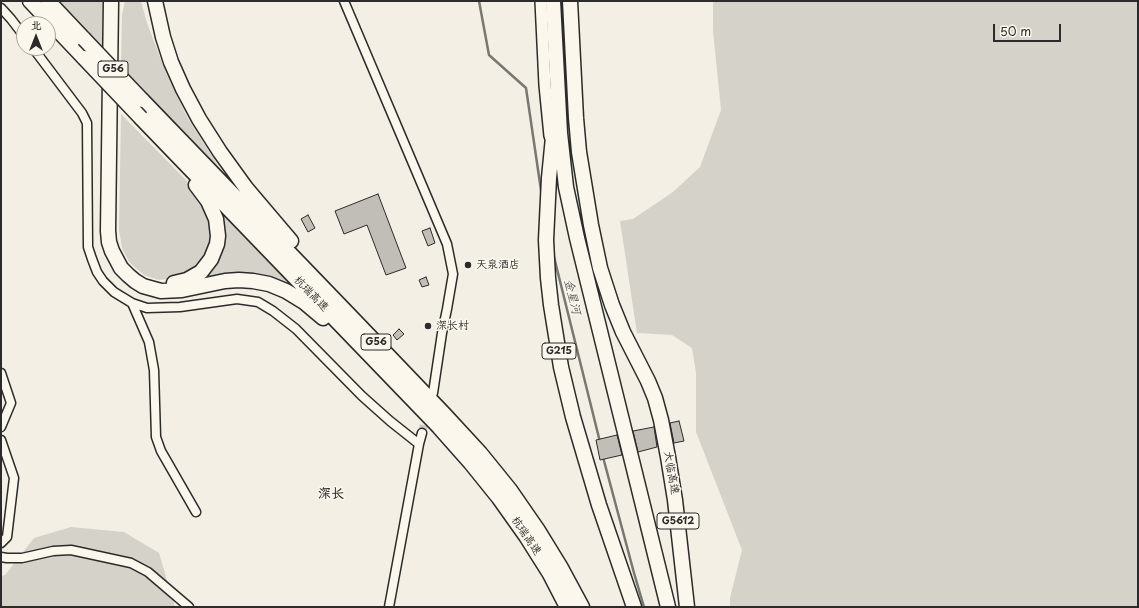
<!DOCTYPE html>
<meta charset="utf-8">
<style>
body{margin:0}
#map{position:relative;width:1139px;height:608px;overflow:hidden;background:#f3efe4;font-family:"Playpen Sans","LXGW WenKai TC",sans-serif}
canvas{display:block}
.frame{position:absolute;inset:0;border:2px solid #2b2b2b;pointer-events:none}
.north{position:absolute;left:16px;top:16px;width:40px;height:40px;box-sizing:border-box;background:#fbf7ec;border:1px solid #a8a59f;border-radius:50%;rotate:0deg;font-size:11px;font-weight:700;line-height:16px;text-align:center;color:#2b2b2b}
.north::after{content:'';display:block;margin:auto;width:14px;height:18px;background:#2b2b2b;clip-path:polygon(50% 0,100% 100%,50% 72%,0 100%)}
.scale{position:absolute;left:993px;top:24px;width:68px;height:18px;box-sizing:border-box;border:2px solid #2b2b2b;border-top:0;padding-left:5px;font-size:12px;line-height:14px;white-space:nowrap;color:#2b2b2b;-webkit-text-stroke:3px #fbf7ec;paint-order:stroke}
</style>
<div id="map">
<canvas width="1139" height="608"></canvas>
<div class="frame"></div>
<div class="north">北</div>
<div class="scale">50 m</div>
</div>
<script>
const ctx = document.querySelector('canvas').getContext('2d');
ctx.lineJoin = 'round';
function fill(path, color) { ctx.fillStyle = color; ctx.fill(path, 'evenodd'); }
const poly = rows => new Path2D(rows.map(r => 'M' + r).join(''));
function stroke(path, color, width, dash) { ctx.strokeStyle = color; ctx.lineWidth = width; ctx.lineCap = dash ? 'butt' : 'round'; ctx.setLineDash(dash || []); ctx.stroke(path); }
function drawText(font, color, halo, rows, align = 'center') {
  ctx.font = font + ' "Playpen Sans","LXGW WenKai TC",sans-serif'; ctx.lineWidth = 3; ctx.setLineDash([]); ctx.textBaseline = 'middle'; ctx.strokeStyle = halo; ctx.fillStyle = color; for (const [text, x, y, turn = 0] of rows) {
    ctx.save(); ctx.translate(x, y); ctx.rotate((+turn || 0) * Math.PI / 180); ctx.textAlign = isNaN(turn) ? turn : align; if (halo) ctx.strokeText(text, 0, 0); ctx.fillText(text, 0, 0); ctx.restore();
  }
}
fill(poly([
 [54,1,105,1,104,53],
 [125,1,141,1,147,23,166,73,186,115,222,172,139,87,121,66,122,15],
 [713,1,1138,1,1138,607,730,607,730,598,742,550,696,432,696,373,692,348,672,335,637,333,620,221,633,219,673,192,700,167,721,110,713,31],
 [121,114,186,180,207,210,212,225,212,239,206,257,191,273,177,278,159,280,144,275,129,262,122,248,119,230],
 [217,208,293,286,291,288,200,280,214,264],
 [71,527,124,532,159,553,175,607,1,607,1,576,5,575,34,538]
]), '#d5d2c9');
stroke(poly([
 [479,1,489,55,526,88,542,197],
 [554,257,600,442],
 [603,457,634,573,644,607]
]), '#787772', 2.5);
const building = poly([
 [378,194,406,268,386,275,367,225,344,234,335,211,378,194],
 [308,215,315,228,308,232,301,219,308,215],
 [430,228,435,243,428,246,422,231,430,228],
 [426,277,429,285,422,287,419,280,426,277],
 [399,329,404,334,397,340,393,335,399,329],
 [679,421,684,441,674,443,670,423,679,421],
 [654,427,657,447,638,452,633,431,654,427],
 [617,435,622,455,600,460,596,440,617,435]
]);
fill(building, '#c0beb6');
stroke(building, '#2b2b2b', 1);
stroke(poly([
 [422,433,427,413]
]), '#cbc8bf', 8, [8, 4]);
const street = poly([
 [344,1,447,244,453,274,447,309,442,333,433,393],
 [1,8,11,19,24,36],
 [33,48,82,113,87,123,88,247,92,259,97,272,103,281,114,292,132,303,147,308,180,307,237,299,258,302,273,311,296,329,362,396,390,421,419,444,389,607],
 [132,303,149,342,154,370,156,437,161,451,196,512],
 [1,373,11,403,1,427],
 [1,440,14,478,7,537,1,543],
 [419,444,422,433],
 [1,557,7,558,22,558,53,551,71,550,131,563,148,572,189,607]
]);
const secondary = poly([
 [541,1,545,85,550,136]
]);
const highway = poly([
 [30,1,84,58],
 [48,1,84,39],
 [111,1,108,231,109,242,112,251,121,268,128,275,135,281,143,286,161,291,182,290,225,281,239,280,253,281,269,284,286,291,304,302,323,318],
 [155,1,163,37,171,62,183,89,199,119,220,152,246,188,291,241],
 [553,1,560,133,566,187,577,238,668,607],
 [570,1,576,118,579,152,591,225,600,268,612,305,623,332,648,381,655,398,661,420,668,457,675,500,687,607],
 [142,100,355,321,444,414,480,453,510,490,537,529,561,568,582,607],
 [141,118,439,427,470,462,499,498,526,536,550,574,567,607],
 [554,127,549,178,546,240,548,278,551,305,561,367,573,417,599,505,634,607],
 [174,283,187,280,201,272,211,259,217,244,218,236,216,219,208,201,196,185]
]);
stroke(street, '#2b2b2b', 11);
stroke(secondary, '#2b2b2b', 14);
stroke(highway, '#2b2b2b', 17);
stroke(street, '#fbf7ec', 8);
stroke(secondary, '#fbf7ec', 11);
stroke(highway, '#fbf7ec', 14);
const highwayBridge = poly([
 [84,39,142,100],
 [84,58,141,118]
]);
stroke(highwayBridge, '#2b2b2b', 17, []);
stroke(highwayBridge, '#fbf7ec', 14);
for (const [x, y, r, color] of [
 [468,265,4,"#2b2b2b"],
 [428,326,4,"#2b2b2b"]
]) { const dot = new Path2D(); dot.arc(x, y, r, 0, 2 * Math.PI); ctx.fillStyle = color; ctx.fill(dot); stroke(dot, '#fbf7ec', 1.5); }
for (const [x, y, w] of [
 [113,69,30],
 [376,342,30],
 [559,351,34],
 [678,521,42]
]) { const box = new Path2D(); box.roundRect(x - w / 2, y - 8, w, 16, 3); ctx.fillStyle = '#fbf7ec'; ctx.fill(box); stroke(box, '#2b2b2b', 1); }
drawText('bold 10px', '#2b2b2b', null, [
 ["G56",113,69],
 ["G56",376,342],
 ["G215",559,351],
 ["G5612",678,521]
]);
drawText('11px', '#2b2b2b', '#fbf7ec', [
 ["天泉酒店",476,265],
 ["深长村",436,326]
], 'left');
drawText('11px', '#2b2b2b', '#fbf7ec', [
 ["杭瑞高速",311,294,46],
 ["大临高速",671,473,80],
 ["杭瑞高速",526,536,56]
]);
drawText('italic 12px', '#585755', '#fbf7ec', [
 ["金星河",572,297,76]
]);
drawText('bold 13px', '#2b2b2b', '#fbf7ec', [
 ["深长",331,494]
]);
</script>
